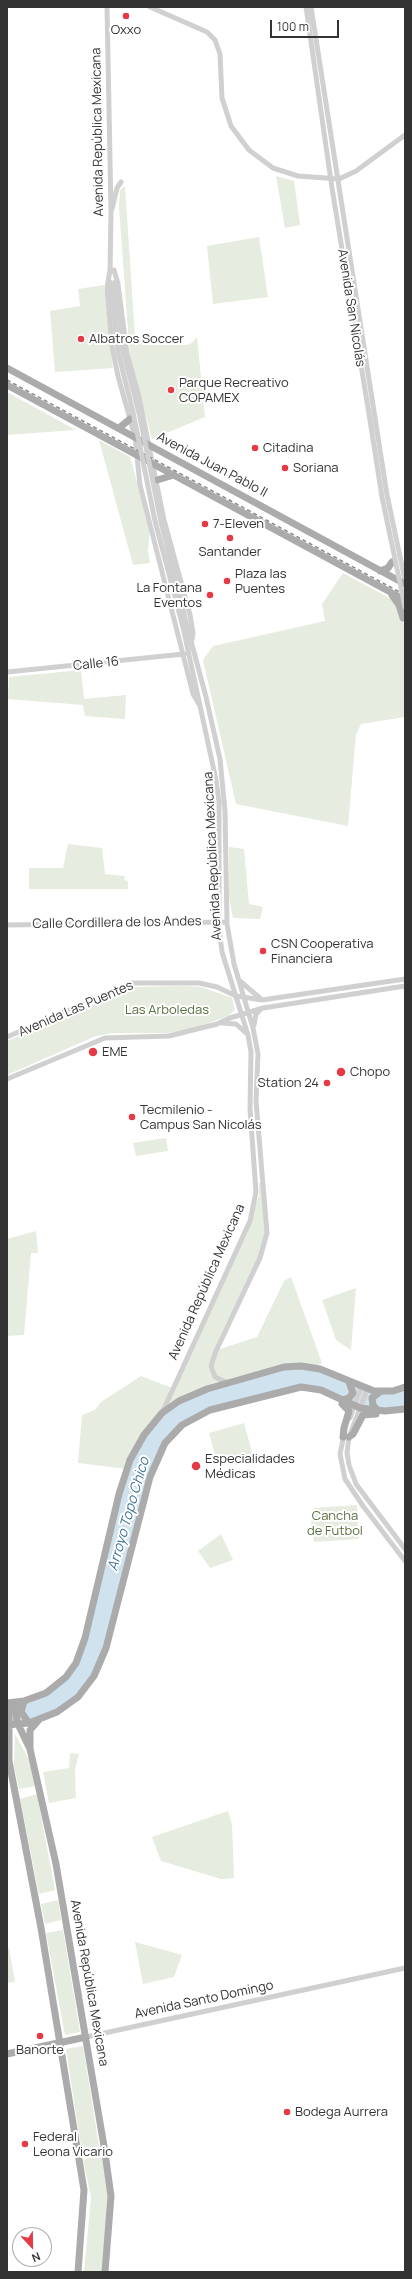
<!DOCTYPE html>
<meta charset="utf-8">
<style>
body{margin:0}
#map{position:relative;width:412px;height:2279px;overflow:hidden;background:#fff;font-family:Manrope,sans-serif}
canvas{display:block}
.frame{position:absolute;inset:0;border:8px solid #333;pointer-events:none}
.north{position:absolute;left:12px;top:2227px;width:40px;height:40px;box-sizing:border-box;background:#fff;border:1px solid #adadad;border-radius:50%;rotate:158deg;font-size:11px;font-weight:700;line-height:16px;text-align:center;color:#333}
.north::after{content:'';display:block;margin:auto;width:14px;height:18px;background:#e63946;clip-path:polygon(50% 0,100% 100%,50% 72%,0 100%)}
.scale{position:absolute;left:270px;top:20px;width:69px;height:18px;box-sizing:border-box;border:2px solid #333;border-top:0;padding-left:5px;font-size:12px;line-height:14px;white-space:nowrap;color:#333;-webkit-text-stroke:3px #fff;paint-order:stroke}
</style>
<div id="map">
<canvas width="412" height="2279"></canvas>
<div class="frame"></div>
<div class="north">N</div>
<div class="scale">100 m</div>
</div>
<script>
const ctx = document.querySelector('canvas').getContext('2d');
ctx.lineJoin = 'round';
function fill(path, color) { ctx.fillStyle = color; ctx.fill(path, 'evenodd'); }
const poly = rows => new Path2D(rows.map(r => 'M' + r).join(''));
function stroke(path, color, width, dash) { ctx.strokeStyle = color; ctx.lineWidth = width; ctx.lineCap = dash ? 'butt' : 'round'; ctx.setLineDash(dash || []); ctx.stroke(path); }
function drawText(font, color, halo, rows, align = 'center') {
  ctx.font = font + ' Manrope,sans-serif'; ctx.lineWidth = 4; ctx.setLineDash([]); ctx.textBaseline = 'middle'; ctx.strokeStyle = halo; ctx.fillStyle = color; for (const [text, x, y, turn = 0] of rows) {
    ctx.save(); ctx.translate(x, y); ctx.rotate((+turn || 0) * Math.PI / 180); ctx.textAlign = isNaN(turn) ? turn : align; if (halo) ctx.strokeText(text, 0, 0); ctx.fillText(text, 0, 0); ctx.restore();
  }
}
fill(poly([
 [276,176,294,181,300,225,285,228],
 [125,186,135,337,142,345,186,345,192,343,197,337,205,417,152,439,130,358,119,207,120,190],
 [259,237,268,297,213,304,207,246],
 [104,285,113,368,55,372,50,311,80,306,78,289],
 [7,392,76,430,7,435],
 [99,440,130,457,150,529,148,551,150,563,133,565],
 [343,573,395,601,403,613,405,641,405,717,361,724,356,734,348,826,236,804,203,660,213,646,325,621,322,604],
 [81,670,84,699,126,695,125,719,85,716,83,705,8,699,9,677],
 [68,844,102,848,105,874,125,876,124,880,128,881,128,889,29,889,29,868,63,868],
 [229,847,244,849,249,904,263,907,260,919,233,918,229,898],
 [184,986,201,987,224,995,232,998,235,1009,229,1016,188,1030,168,1033,113,1033,96,1036,7,1075,7,1041,135,987],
 [166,1138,168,1151,136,1156,133,1143],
 [259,1183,262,1183,267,1223,263,1249,217,1350,257,1337,284,1281,291,1277,322,1363,312,1368,207,1389,127,1469,78,1463,82,1415,95,1410,101,1402,141,1376,172,1388,250,1221,259,1196],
 [36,1231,38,1253,31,1253,24,1335,7,1336,7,1239],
 [356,1288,351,1350,336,1340,322,1300],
 [244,1423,253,1456,218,1465,209,1433],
 [357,1505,359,1539,314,1542,311,1524,314,1508],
 [221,1534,233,1560,210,1568,198,1551],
 [15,1734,29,1760,36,1786,19,1789,14,1766],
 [70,1753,79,1754,75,1769,76,1798,49,1803,43,1772,69,1768],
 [37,1794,55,1890,39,1894,20,1799],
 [228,1811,232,1824,234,1878,221,1879,161,1861,152,1837],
 [58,1900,61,1920,45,1924,41,1904],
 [63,1930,80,2032,65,2035,46,1933],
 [135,1942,182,1955,174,1977,143,1984],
 [9,1948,15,1982,7,1983,7,1949],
 [83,2046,99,2146,82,2153,66,2049],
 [101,2153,109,2198,102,2272,84,2272,91,2197,83,2160]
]), '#e6ecdf');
fill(poly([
 [284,1367,320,1369,367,1390,405,1387,405,1409,378,1411,308,1387,195,1417,160,1452,106,1648,87,1687,49,1716,7,1724,16,1703,46,1693,76,1663,119,1494,144,1435,179,1401]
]), '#cfe2ee');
stroke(poly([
 [107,7,111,211,110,273],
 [150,7,207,32,215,40,220,54,222,98,231,126,249,150,273,168,298,176,339,179,356,171,405,135],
 [306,7,332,188,371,426],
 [311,7,387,495,405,580],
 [112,209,117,188,121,182],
 [110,270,107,288,112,346,118,376,135,437,140,485,193,694,200,706],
 [114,270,118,284,127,354,139,397,164,520,190,615,193,633,192,640],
 [187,626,206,697,220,759,225,811,227,924,234,964,253,1028,258,1054,256,1101,267,1233,260,1258,216,1351,211,1366,215,1377,228,1383],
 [7,672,184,654],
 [7,925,227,922],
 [240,981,261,999],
 [222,1023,236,1024,246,1033],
 [254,1025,256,1014,262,1008],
 [7,1037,132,983,199,983,217,987,236,996,262,1000,405,979],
 [7,1079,105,1038,169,1036,217,1024,230,1018,263,1008,405,986],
 [367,1390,349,1437,347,1453,349,1465,356,1484,405,1549],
 [162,1413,250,1221,256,1192,250,1109,251,1052,248,1035,222,952,219,928,219,802,216,780,183,627],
 [350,1418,361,1387],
 [344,1435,340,1454,345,1479,363,1506,405,1561],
 [86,2037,405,1968]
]), '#d0d0d0', 5);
stroke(poly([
 [7,368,405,584],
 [7,385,405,600],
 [119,428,130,419],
 [157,480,174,475],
 [380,571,388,568,392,562],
 [392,595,399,605,403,618],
 [342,1400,349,1398,353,1393,349,1382],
 [342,1404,349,1411,344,1428,343,1437],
 [378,1411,373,1405,372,1398,381,1391],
 [349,1437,353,1434,363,1415,376,1414],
 [24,1701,21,1712,29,1723],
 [7,1703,24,1701,46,1693,66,1677,76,1663,85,1638,119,1494,130,1460,144,1435,162,1413,179,1401,207,1389,284,1367,301,1366,320,1369,374,1391,393,1391,405,1387],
 [9,1703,9,1761,41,1928,84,2190,78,2272],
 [15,1703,17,1722,30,1749,56,1864,104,2146,111,2196,105,2272],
 [7,1725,29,1723,57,1712,78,1697,94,1676,106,1648,150,1477,165,1443,182,1425,210,1410,301,1387,321,1390,360,1408,385,1411,405,1409],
 [30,1749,30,1730,38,1721],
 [7,2054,86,2037]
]), '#ababab', 7);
stroke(poly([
 [7,380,405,595]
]), '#888', 1.5, [4, 3]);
stroke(poly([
 [110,282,118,352,133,412,155,521,183,627],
 [115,282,123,351,140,417,161,522,187,626],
 [371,426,382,497,405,607]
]), '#d0d0d0', 5);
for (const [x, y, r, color] of [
 [126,16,4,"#e63946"],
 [81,339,4,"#e63946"],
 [171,390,4,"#e63946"],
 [255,448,4,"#e63946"],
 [285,468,4,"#e63946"],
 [205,524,4,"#e63946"],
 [230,538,4,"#e63946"],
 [227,581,4,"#e63946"],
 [210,595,4,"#e63946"],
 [263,951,4,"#e63946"],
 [93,1052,5,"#e63946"],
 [341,1072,5,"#e63946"],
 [327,1083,4,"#e63946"],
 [132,1117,4,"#e63946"],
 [196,1466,5,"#e63946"],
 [40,2036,4,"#e63946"],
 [287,2112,4,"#e63946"],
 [25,2144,4,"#e63946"]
]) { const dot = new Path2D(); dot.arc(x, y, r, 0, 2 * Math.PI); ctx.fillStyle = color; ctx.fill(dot); stroke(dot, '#fff', 1.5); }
drawText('13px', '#333', '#fff', [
 ["Oxxo",126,30,"center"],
 ["Albatros Soccer",89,339],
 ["Parque Recreativo",179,383],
 ["COPAMEX",179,398],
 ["Citadina",263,448],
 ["Soriana",293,468],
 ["7-Eleven",213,524],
 ["Santander",230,552,"center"],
 ["Plaza las",235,574],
 ["Puentes",235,589],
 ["La Fontana",202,588,"right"],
 ["Eventos",202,603,"right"],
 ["CSN Cooperativa",271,944],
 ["Financiera",271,959],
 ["EME",102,1052],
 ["Chopo",350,1072],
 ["Station 24",319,1083,"right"],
 ["Tecmilenio -",140,1110],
 ["Campus San Nicolás",140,1125],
 ["Especialidades",205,1459],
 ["Médicas",205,1474],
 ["Banorte",40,2050,"center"],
 ["Bodega Aurrera",295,2112],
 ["Federal",33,2137],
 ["Leona Vicario",33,2152]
], 'left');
drawText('13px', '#333', '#fff', [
 ["Avenida República Mexicana",98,132,-91],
 ["Avenida San Nicolás",351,308,81],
 ["Avenida Juan Pablo II",212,465,28],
 ["Calle 16",96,664,-6],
 ["Avenida República Mexicana",213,856,-93],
 ["Calle Cordillera de los Andes",117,923,-1],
 ["Avenida Las Puentes",76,1009,-23],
 ["Avenida República Mexicana",207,1282,-66],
 ["Avenida República Mexicana",89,1983,80],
 ["Avenida Santo Domingo",204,2000,-12]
]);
drawText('13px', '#56703f', '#fff', [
 ["Las Arboledas",167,1010],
 ["Cancha",335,1516],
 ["de Futbol",335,1531]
]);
drawText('italic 14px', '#3f7597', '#fff', [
 ["Arroyo Topo Chico",129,1514,-74]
]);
</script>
